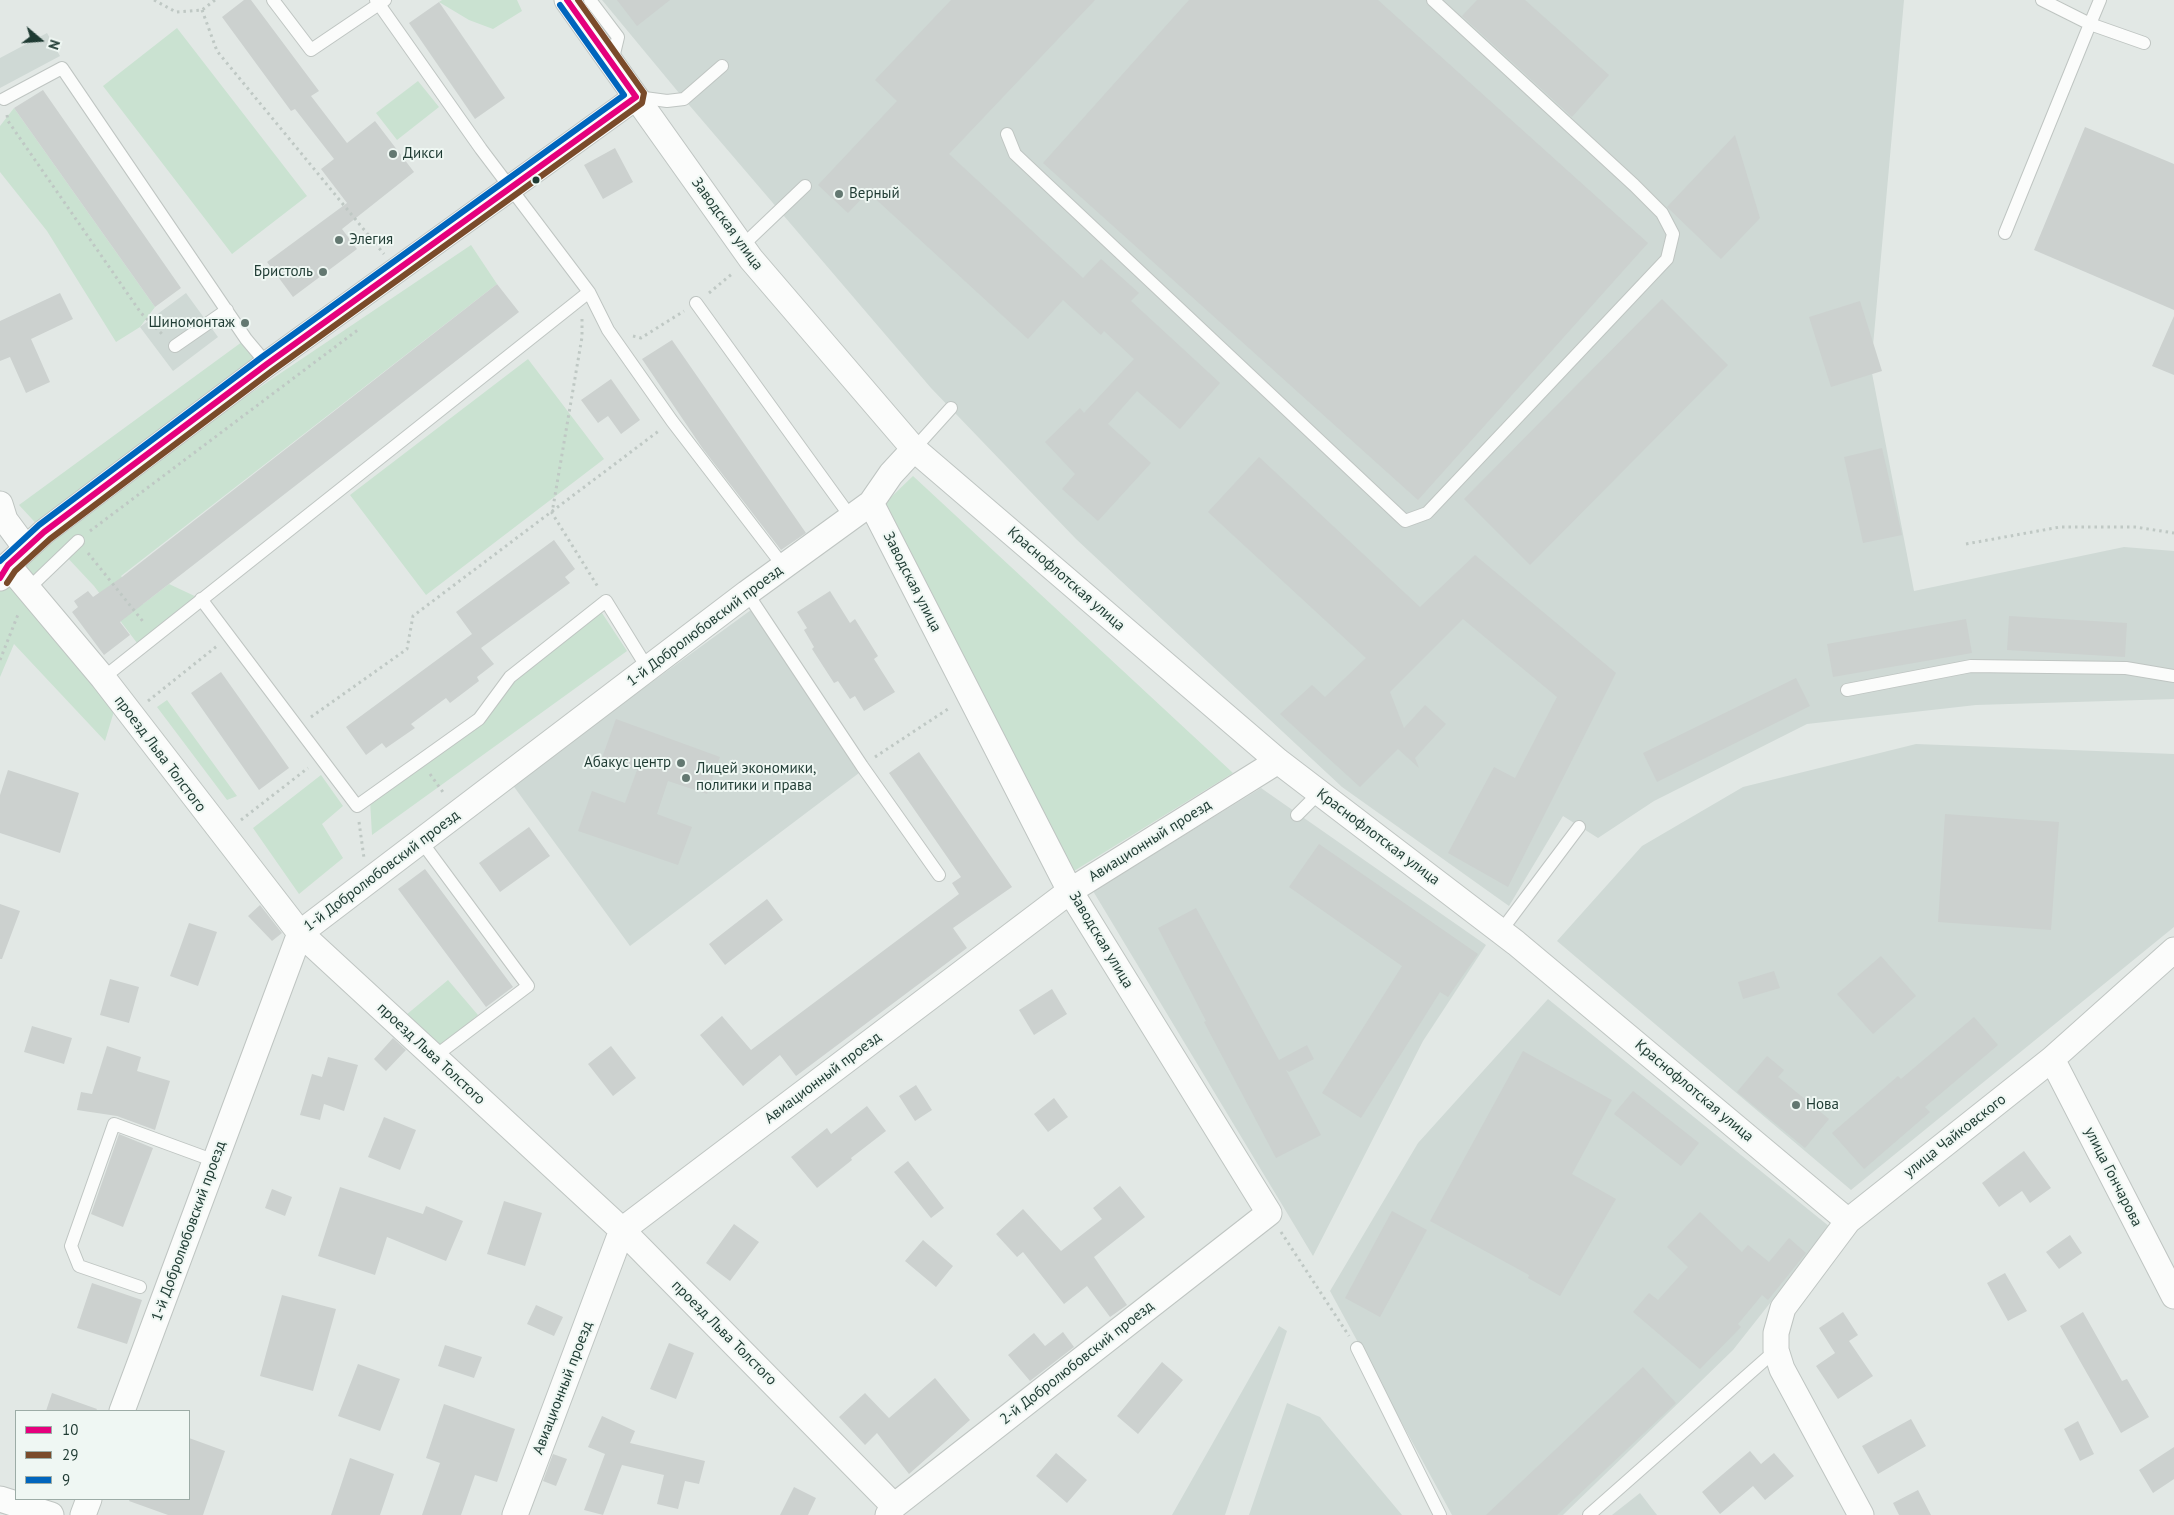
<!DOCTYPE html>
<meta charset="utf-8">
<style>
body{margin:0}
#map{position:relative;width:2174px;height:1515px;overflow:hidden;background:#e2e8e5;font-family:"PT Sans",sans-serif}
canvas{display:block}
.legend{position:absolute;left:15px;top:1410px;width:175px;height:90px;box-sizing:border-box;background:#eff7f3;border:1px solid #9caca6;margin:0;padding:6px 9px;list-style:none;font-size:15px;color:#1f3b33}
.legend li{display:flex;align-items:center;gap:10px;height:25px}
.legend b{width:25px;border:1px solid #9caca6}
.north{position:absolute;left:15px;top:15px;width:50px;height:50px;-webkit-text-stroke:4px #eff7f3;paint-order:stroke;rotate:108deg;font-size:14px;font-weight:700;line-height:20px;text-align:center;color:#1f3b33}
.north::after{content:'';display:block;margin:auto;width:18px;height:22px;background:#1f3b33;clip-path:polygon(50% 0,100% 100%,50% 72%,0 100%)}
</style>
<div id="map">
<canvas width="2174" height="1515"></canvas>
<ul class="legend">
<li><b style="height:6px;background:#e5007d"></b>10</li>
<li><b style="height:6px;background:#7a4b2a"></b>29</li>
<li><b style="height:6px;background:#0065bd"></b>9</li>
</ul>
<div class="north">N</div>
</div>
<script>
const ctx = document.querySelector('canvas').getContext('2d');
ctx.lineJoin = 'round';
function fill(path, color) { ctx.fillStyle = color; ctx.fill(path, 'evenodd'); }
const poly = rows => new Path2D(rows.map(r => 'M' + r).join(''));
function stroke(path, color, width, dash) { ctx.strokeStyle = color; ctx.lineWidth = width; ctx.lineCap = dash ? 'butt' : 'round'; ctx.setLineDash(dash || []); ctx.stroke(path); }
function drawText(font, color, halo, rows, align = 'center') {
  ctx.font = font + ' "PT Sans",sans-serif'; ctx.lineWidth = 4; ctx.setLineDash([]); ctx.textBaseline = 'middle'; ctx.strokeStyle = halo; ctx.fillStyle = color; for (const [text, x, y, turn = 0] of rows) {
    ctx.save(); ctx.translate(x, y); ctx.rotate((+turn || 0) * Math.PI / 180); ctx.textAlign = isNaN(turn) ? turn : align; if (halo) ctx.strokeText(text, 0, 0); ctx.fillText(text, 0, 0); ctx.restore();
  }
}
fill(poly([
 [602,0,1904,0,1871,368,1914,591,2124,547,2174,551,2174,699,1976,705,1807,724,1654,801,1598,838,1563,816,1509,906,1342,787,1076,539,931,388,684,99],
 [47,33,60,56,0,88,0,58],
 [186,293,218,337,173,371,140,327],
 [751,610,859,773,630,946,512,784],
 [1916,744,2174,754,2174,927,1851,1190,1557,941,1642,846,1743,787],
 [1261,788,1486,945,1423,1041,1313,1256,1093,891],
 [1548,999,1830,1227,1733,1350,1563,1515,1452,1515,1330,1291,1418,1143],
 [1279,1326,1287,1331,1225,1515,1172,1515],
 [1287,1403,1320,1417,1402,1515,1249,1515],
 [1640,1493,1657,1515,1612,1515]
]), '#cfd9d5');
fill(poly([
 [442,0,517,0,522,11,493,29,469,20,439,2],
 [177,28,307,196,232,254,103,86],
 [418,81,439,107,397,140,376,113],
 [14,108,155,307,140,327,116,342,47,231,0,172,0,126],
 [471,245,497,284,121,576,143,604,169,584,201,599,140,647,94,586,64,554,31,583,16,551,44,532,19,505,246,339,267,364,49,529],
 [528,359,604,459,426,595,350,495],
 [913,476,1233,773,1074,871,885,503],
 [0,574,115,708,105,741,14,644,0,677],
 [600,610,627,651,372,835,370,800,482,722,512,680],
 [167,700,237,796,227,800,157,707],
 [321,775,343,806,322,824,343,858,299,894,253,828],
 [448,980,478,1015,436,1050,406,1015]
]), '#cae2d1');
fill(poly([
 [244,0,251,0,319,91,311,96,347,143,375,121,414,172,342,229,357,249,293,297,267,262,347,203,321,169,334,159,295,109,291,111,222,17],
 [617,0,670,0,637,26],
 [951,0,1095,0,949,154,1083,278,1101,259,1139,293,1131,301,1220,383,1180,429,1137,391,1108,424,1151,463,1098,521,1062,489,1075,474,1045,442,1080,408,1084,413,1134,359,1104,331,1101,335,1063,300,1028,339,868,192,848,213,818,185,897,101,875,80],
 [1189,0,1378,0,1648,243,1418,500,1043,163],
 [1477,0,1525,0,1609,75,1572,117,1462,16],
 [439,2,505,98,475,119,409,23],
 [43,90,181,288,155,307,14,108],
 [2085,127,2174,164,2174,310,2034,250],
 [1735,135,1760,218,1721,259,1667,207],
 [615,148,633,182,603,199,584,165],
 [497,284,519,312,120,622,130,635,104,655,72,612,78,607,74,601,88,591,93,597,122,577],
 [60,293,73,319,31,339,50,382,26,393,10,357,0,361,0,321],
 [1662,299,1728,365,1530,565,1464,499],
 [1860,301,1882,371,1831,387,1809,317],
 [2174,316,2174,375,2152,366],
 [672,340,806,533,781,550,703,449,642,359],
 [611,379,640,420,621,434,608,416,598,423,581,400],
 [1882,448,1902,535,1863,543,1844,457],
 [1259,457,1420,607,1475,555,1616,673,1508,887,1448,853,1494,767,1515,778,1557,697,1463,619,1390,692,1404,728,1425,705,1446,724,1415,758,1419,768,1398,749,1360,787,1280,714,1312,685,1325,697,1366,658,1208,512],
 [554,540,575,569,565,577,570,583,481,648,494,664,477,677,479,681,450,703,446,698,411,724,415,728,386,748,382,743,366,755,346,727,472,634,456,612],
 [830,591,850,623,855,619,878,656,874,659,895,692,864,711,855,696,850,699,838,681,834,683,812,649,814,647,804,630,807,628,797,612],
 [2009,616,2127,623,2125,657,2007,650],
 [1966,619,1972,653,1833,677,1827,644],
 [221,672,289,768,259,790,191,693],
 [1796,678,1810,706,1657,782,1643,753],
 [616,719,720,757,707,794,668,781,657,814,692,827,678,865,578,831,592,791,625,803,637,770,602,758],
 [919,752,1012,887,953,928,967,948,796,1076,780,1055,743,1086,700,1035,722,1016,751,1050,959,894,952,883,961,877,889,773],
 [8,770,79,793,60,853,0,833,0,795],
 [1945,814,2059,822,2051,930,1938,922],
 [529,827,550,856,500,892,479,863],
 [1319,844,1478,954,1448,997,1440,992,1361,1118,1322,1093,1402,966,1289,887],
 [425,869,513,987,486,1007,398,889],
 [767,899,783,920,725,965,709,944],
 [0,904,20,911,2,959,0,959],
 [260,905,282,933,272,941,248,916],
 [1196,908,1279,1060,1307,1045,1314,1059,1289,1072,1286,1070,1321,1135,1276,1158,1204,1022,1206,1021,1158,928],
 [189,923,217,932,198,986,170,976],
 [1881,956,1916,996,1873,1034,1837,994],
 [1774,971,1780,988,1743,999,1738,982],
 [110,979,139,987,129,1023,100,1015],
 [1052,989,1067,1014,1034,1035,1019,1010],
 [1974,1017,1998,1045,1925,1107,1930,1112,1864,1169,1832,1133,1898,1076,1901,1079],
 [32,1026,72,1038,64,1064,24,1052],
 [393,1038,406,1050,386,1071,374,1059],
 [107,1046,141,1057,137,1071,170,1081,155,1130,117,1116,77,1110,81,1092,92,1094],
 [611,1046,636,1078,613,1096,588,1064],
 [1523,1051,1612,1100,1572,1174,1616,1199,1560,1296,1528,1278,1529,1275,1430,1221],
 [1767,1056,1784,1070,1778,1077,1829,1119,1805,1148,1737,1092],
 [328,1057,358,1065,344,1111,324,1104,320,1120,300,1115,312,1074,322,1077],
 [916,1085,932,1110,915,1121,899,1096],
 [1633,1091,1699,1143,1681,1166,1614,1114],
 [1054,1098,1068,1117,1048,1132,1034,1114],
 [867,1106,886,1131,851,1158,852,1160,817,1188,791,1157,827,1128,831,1134],
 [384,1117,416,1130,400,1170,368,1157],
 [119,1134,153,1148,123,1227,91,1214],
 [2024,1151,2051,1188,2030,1203,2022,1191,1999,1207,1982,1183],
 [908,1161,944,1208,931,1218,894,1172],
 [1120,1186,1145,1217,1094,1257,1127,1305,1110,1317,1087,1286,1064,1304,1023,1252,1017,1257,996,1234,1023,1209,1061,1251,1102,1219,1093,1208],
 [340,1187,423,1214,426,1206,463,1221,446,1261,387,1237,375,1275,318,1256],
 [272,1189,292,1197,285,1216,265,1208],
 [504,1201,542,1213,525,1266,487,1254],
 [1392,1211,1427,1230,1380,1317,1345,1298],
 [1700,1212,1742,1252,1748,1245,1769,1262,1789,1238,1806,1253,1768,1300,1762,1295,1738,1324,1741,1327,1700,1369,1633,1312,1649,1293,1658,1300,1688,1267,1667,1247],
 [734,1224,759,1242,730,1281,706,1263],
 [2070,1235,2082,1253,2059,1269,2046,1252],
 [923,1240,953,1266,936,1287,905,1261],
 [2005,1273,2027,1311,2008,1321,1987,1283],
 [92,1283,142,1300,127,1344,77,1328],
 [282,1295,336,1309,313,1391,260,1376],
 [536,1305,563,1317,554,1336,527,1324],
 [1843,1312,1858,1335,1849,1341,1873,1376,1838,1399,1816,1366,1835,1353,1819,1328],
 [2083,1312,2122,1381,2127,1379,2149,1417,2121,1433,2060,1326],
 [1063,1332,1074,1347,1030,1381,1008,1355,1034,1333,1045,1346],
 [669,1343,694,1353,676,1399,650,1389],
 [445,1345,482,1357,474,1378,438,1366],
 [1162,1362,1183,1380,1138,1434,1117,1416],
 [358,1364,400,1379,380,1431,338,1416],
 [1643,1367,1676,1403,1557,1515,1486,1515],
 [935,1378,970,1420,909,1474,877,1433,865,1445,839,1417,865,1393,889,1418],
 [52,1393,97,1409,96,1411,46,1411],
 [444,1404,515,1429,497,1482,475,1475,461,1515,422,1515,440,1463,426,1458],
 [602,1416,635,1431,630,1443,705,1461,699,1484,685,1481,678,1509,657,1504,664,1475,622,1465,603,1515,584,1510,605,1454,588,1447],
 [1911,1419,1926,1446,1878,1474,1862,1446],
 [2078,1421,2094,1454,2080,1461,2064,1429],
 [189,1438,225,1451,203,1515,168,1515,129,1501,130,1499,189,1499],
 [2174,1447,2174,1479,2153,1493,2139,1470],
 [1750,1451,1761,1464,1774,1453,1794,1476,1765,1500,1753,1486,1720,1514,1702,1492],
 [1056,1453,1087,1480,1067,1503,1036,1476],
 [553,1454,567,1459,556,1486,543,1481],
 [350,1458,394,1474,380,1515,331,1515],
 [794,1487,816,1498,808,1515,780,1515],
 [1918,1490,1931,1515,1899,1515,1893,1503]
]), '#ccd1cf');
const service = poly([
 [273,0,311,50,385,0],
 [590,0,618,37,612,62],
 [2100,0,2090,24,2144,43],
 [637,97,667,101,684,99,722,66],
 [4,99,62,68,246,339,267,364],
 [1007,134,1015,154,1405,521,1427,513,1667,259,1673,234,1662,213,1634,185,1433,0],
 [2005,233,2090,24,2042,0],
 [742,246,805,186],
 [589,292,608,330,672,421,784,567],
 [696,303,850,516],
 [175,346,227,310],
 [914,449,951,408],
 [28,589,78,541],
 [747,593,862,766,939,875],
 [201,599,357,806,479,719,510,677,606,601,648,669],
 [103,678,589,292,481,149,376,0],
 [1847,690,1971,666,2126,668,2174,676],
 [1297,815,1320,792],
 [421,841,528,986,434,1057],
 [1501,931,1579,827],
 [140,1287,79,1266,71,1246,114,1124,215,1161],
 [1357,1348,1440,1515],
 [1589,1515,1776,1350]
]);
const minor = poly([
 [567,0,751,259,914,449,1278,761,1516,943,1848,1221],
 [0,504,5,520,25,547],
 [8,565,103,678,300,933,622,1230,894,1506],
 [0,578,8,565,44,532,267,364,636,97],
 [2052,1059,2174,1296],
 [122,1411,300,933,747,593,871,503],
 [0,1499,51,1515],
 [83,1515,89,1499],
 [515,1515,622,1230,1070,891,1278,761],
 [888,1515,894,1506,1269,1213,1070,891,871,503,891,474,914,449],
 [1861,1515,1782,1369,1776,1350,1776,1333,1783,1308,1848,1221,2052,1059,2174,950]
]);
stroke(service, '#bfc5c2', 14);
stroke(minor, '#bfc5c2', 27);
stroke(poly([
 [154,0,176,12,202,10,215,0],
 [202,10,217,51,384,254],
 [7,115,8,121,141,313,163,335],
 [709,293,733,273],
 [582,319,582,337,552,513,598,587],
 [633,336,641,338,684,311],
 [90,531,359,329],
 [1966,544,2060,527,2135,527,2174,533],
 [88,553,145,624],
 [0,660,19,612],
 [148,701,217,646],
 [311,717,407,649,413,616,660,430],
 [875,757,951,707],
 [430,774,445,795],
 [241,820,308,768],
 [359,822,364,858],
 [1281,1232,1349,1336]
]), '#bfc8c4', 3, [2.5, 4]);
stroke(service, '#fbfcfb', 12);
stroke(minor, '#fbfcfb', 25);
stroke(poly([
 [0,578,8,565,44,532,267,364,636,97,567,0]
]), '#e5007d', 6);
stroke(poly([
 [7,583,15,571,50,539,272,371,642,103,644,93,578,0]
]), '#7a4b2a', 6);
stroke(poly([
 [0,561,39,525,262,357,624,95,560,5]
]), '#0065bd', 6);
for (const [x, y, r, color] of [
 [393,154,5,"#637871"],
 [536,180,4.5,"#1f3b33"],
 [839,194,5,"#637871"],
 [339,240,5,"#637871"],
 [323,272,5,"#637871"],
 [245,323,5,"#637871"],
 [681,763,5,"#637871"],
 [686,778,5,"#637871"],
 [1796,1105,5,"#637871"]
]) { const dot = new Path2D(); dot.arc(x, y, r, 0, 2 * Math.PI); ctx.fillStyle = color; ctx.fill(dot); stroke(dot, '#eff7f3', 2); }
drawText('15px', '#1f3b33', '#eff7f3', [
 ["Дикси",403,154],
 ["Верный",849,194],
 ["Элегия",349,240],
 ["Бристоль",313,272,"right"],
 ["Шиномонтаж",235,323,"right"],
 ["Абакус центр",671,763,"right"],
 ["Лицей экономики,",696,769],
 ["политики и права",696,786],
 ["Нова",1806,1105]
], 'left');
drawText('15px', '#1f3b33', '#eff7f3', [
 ["Заводская улица",727,224,54],
 ["Краснофлотская улица",1066,579,41],
 ["Заводская улица",912,582,63],
 ["1-й Добролюбовский проезд",705,626,-37],
 ["проезд Льва Толстого",160,754,53],
 ["Краснофлотская улица",1378,837,37],
 ["Авиационный проезд",1150,841,-32],
 ["1-й Добролюбовский проезд",382,871,-37],
 ["Заводская улица",1101,940,59],
 ["проезд Льва Толстого",431,1054,43],
 ["Авиационный проезд",823,1078,-37],
 ["Краснофлотская улица",1694,1091,40],
 ["улица Чайковского",1955,1136,-38],
 ["улица Гончарова",2113,1177,63],
 ["1-й Добролюбовский проезд",189,1231,-70],
 ["проезд Льва Толстого",724,1333,45],
 ["2-й Добролюбовский проезд",1077,1363,-38],
 ["Авиационный проезд",563,1388,-69]
]);
</script>
